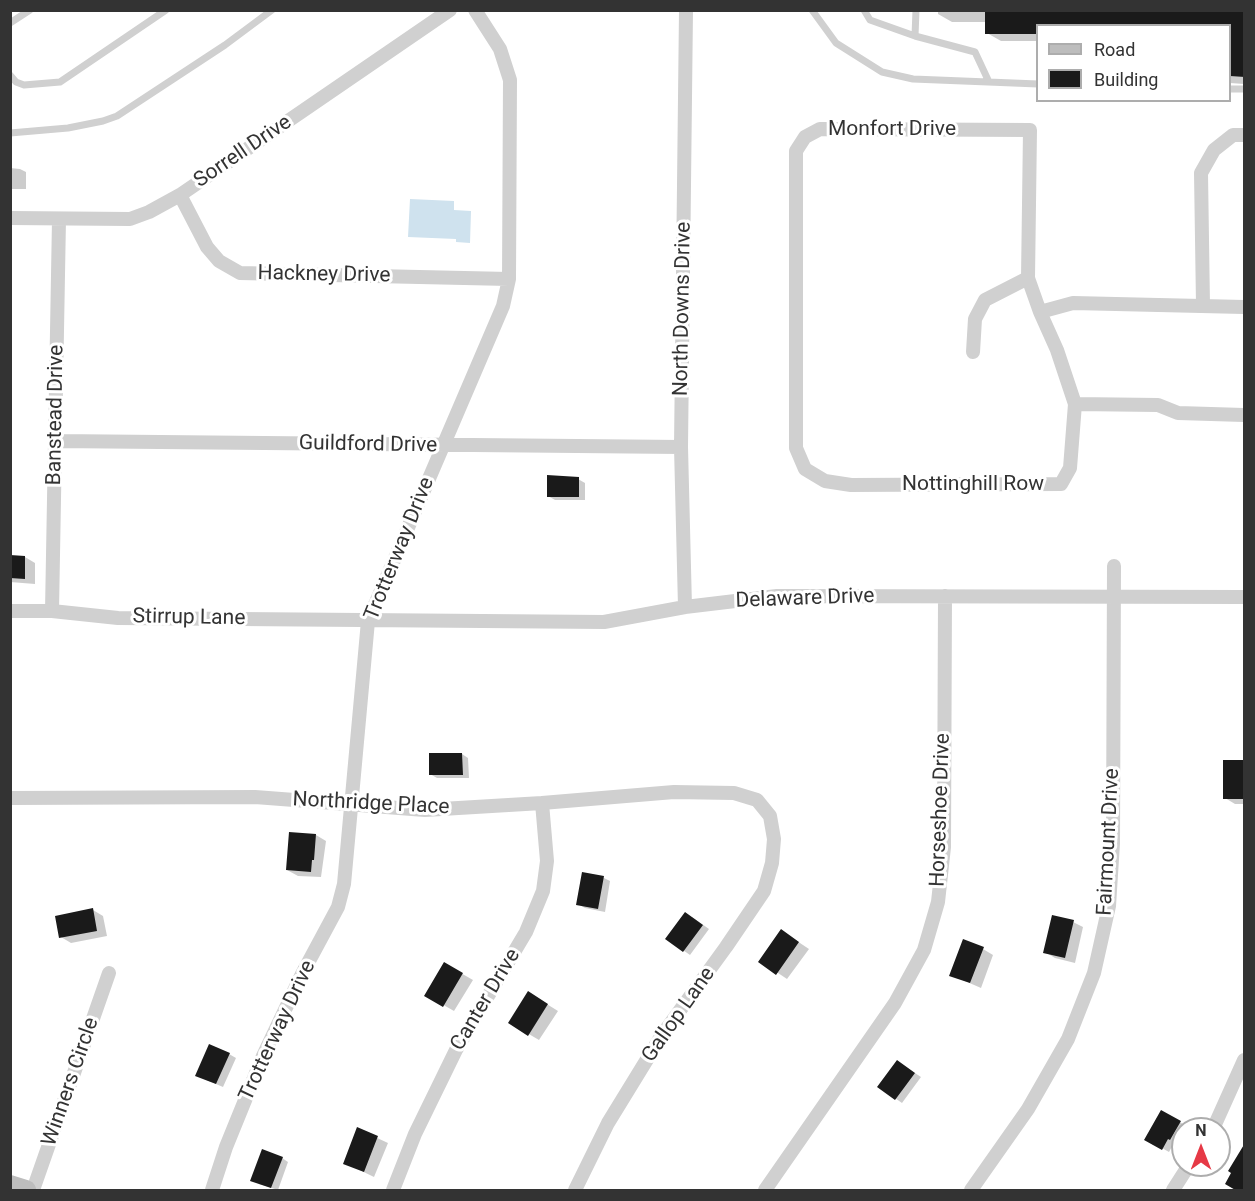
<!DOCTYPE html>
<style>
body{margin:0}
#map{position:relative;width:1255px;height:1201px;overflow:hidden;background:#fff;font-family:Roboto,sans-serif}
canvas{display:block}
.frame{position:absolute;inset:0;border:12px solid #333;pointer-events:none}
.legend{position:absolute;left:1036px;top:24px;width:195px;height:78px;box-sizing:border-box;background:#fff;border:2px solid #adadad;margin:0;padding:8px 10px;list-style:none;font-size:18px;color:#333}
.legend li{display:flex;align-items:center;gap:12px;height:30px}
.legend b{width:30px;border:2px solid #adadad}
.north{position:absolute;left:1171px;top:1117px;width:60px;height:60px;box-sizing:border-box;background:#fff;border:2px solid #adadad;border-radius:50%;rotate:0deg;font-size:16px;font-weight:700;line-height:24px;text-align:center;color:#333}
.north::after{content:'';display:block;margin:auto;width:21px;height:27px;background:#e63946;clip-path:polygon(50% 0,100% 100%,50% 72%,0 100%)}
</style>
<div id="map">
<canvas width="1255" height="1201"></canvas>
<div class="frame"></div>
<ul class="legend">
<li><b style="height:8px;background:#bdbdbd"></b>Road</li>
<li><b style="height:16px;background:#1a1a1a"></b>Building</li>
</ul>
<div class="north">N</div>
</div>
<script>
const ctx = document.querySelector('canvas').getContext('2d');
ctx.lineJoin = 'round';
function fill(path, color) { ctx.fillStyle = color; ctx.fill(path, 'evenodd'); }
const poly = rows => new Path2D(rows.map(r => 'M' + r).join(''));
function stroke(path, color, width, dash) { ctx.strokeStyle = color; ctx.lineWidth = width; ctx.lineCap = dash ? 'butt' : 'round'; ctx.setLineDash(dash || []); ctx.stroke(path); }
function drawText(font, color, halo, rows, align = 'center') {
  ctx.font = font + ' Roboto,sans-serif'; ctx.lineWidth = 6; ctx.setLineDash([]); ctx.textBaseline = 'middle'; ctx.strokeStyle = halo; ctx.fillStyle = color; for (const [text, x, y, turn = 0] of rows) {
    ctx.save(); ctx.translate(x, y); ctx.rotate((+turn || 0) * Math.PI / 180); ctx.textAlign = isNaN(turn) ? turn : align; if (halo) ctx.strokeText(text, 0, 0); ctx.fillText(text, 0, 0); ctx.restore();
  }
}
fill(poly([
 [410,199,454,201,454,210,471,211,470,243,456,242,456,239,408,237]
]), '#cfe2ee');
fill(poly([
 [938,10,1244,10,1244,84,1230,83,1230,26,1038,26,1038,41,1001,41,987,33,987,22,952,22,938,14],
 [10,168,20,169,26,172,26,189,10,189],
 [578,479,585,483,585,500,555,500,548,496],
 [10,557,25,557,35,563,35,584,10,582],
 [462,754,468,758,469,778,437,778,430,774],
 [1244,761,1244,804,1235,804,1225,798],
 [316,835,326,841,321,877,298,876,287,870],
 [584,874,604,878,610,881,605,912,585,908,578,904],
 [93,910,103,916,107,936,71,943,61,937],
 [692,917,709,929,690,955,667,939],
 [1073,922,1083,927,1075,963,1055,958,1045,952],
 [791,937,809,949,787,979,760,961],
 [983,949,993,955,981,988,951,975],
 [445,964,473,980,454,1011,426,995],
 [529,993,558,1011,539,1040,510,1023],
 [229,1054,236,1058,223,1087,204,1079],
 [903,1065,921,1077,902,1103,879,1087],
 [1161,1112,1187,1126,1183,1129,1178,1142,1175,1141,1169,1152,1146,1139],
 [358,1129,388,1143,374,1177,345,1163],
 [282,1158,288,1162,278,1190,259,1184]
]), '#0003');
fill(poly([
 [985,10,1245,10,1245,77,1230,76,1230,26,1038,26,1038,34,985,34],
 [547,475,579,477,579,497,547,497],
 [10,555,25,556,25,579,10,578],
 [429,753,462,753,463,775,429,775],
 [1223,760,1245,760,1245,799,1223,799],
 [289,832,316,834,314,860,312,860,311,872,286,870],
 [582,872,604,876,598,909,576,905],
 [93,908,97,931,59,938,55,916],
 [685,912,703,925,683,952,665,939],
 [1052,915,1074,920,1065,958,1043,953],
 [781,929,799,942,776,975,758,962],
 [963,939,984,947,970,983,949,976],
 [444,962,463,973,443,1007,424,996],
 [528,991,548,1004,528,1036,508,1023],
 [209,1044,230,1053,216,1084,195,1076],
 [897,1060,915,1073,895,1100,877,1087],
 [1161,1110,1181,1121,1170,1140,1168,1139,1162,1150,1144,1140],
 [357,1127,378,1136,364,1172,343,1164],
 [1245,1143,1245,1191,1237,1191,1225,1184,1231,1173,1228,1171],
 [262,1149,283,1157,271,1188,250,1181]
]), '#1a1a1a');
stroke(poly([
 [812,10,836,43,882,72,913,79,1038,84],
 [864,10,870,20,915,36,975,52,989,82],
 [10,23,30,10],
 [915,36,916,10],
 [10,75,16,82,24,85,60,82,166,10],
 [1230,89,1244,89],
 [10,133,68,128,103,121,117,116,225,45,272,10]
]), '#d0d0d0', 7);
stroke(poly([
 [180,195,207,247,219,261,240,273,509,279],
 [10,218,130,219,149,212,180,195,450,10],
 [1028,278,1040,312,1073,303,1244,307],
 [1203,305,1201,173,1214,150,1233,135,1244,135],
 [973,352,975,319,985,300,1028,278,1030,130,820,129,805,137,796,151,796,448,805,469,825,481,851,485,1061,484,1070,468,1075,404,1057,350,1040,312],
 [1075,404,1158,405,1178,413,1244,415],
 [56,441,681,447],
 [685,607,681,447,686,10],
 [10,611,52,611,118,618,604,622,685,607,777,596,1244,597],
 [52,611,59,219],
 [10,798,255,797,425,810,542,803,674,792,734,793,757,800,770,816,774,839,772,863,764,891,726,947,662,1035,608,1123,575,1190],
 [1213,1129,1244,1060],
 [33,1190,109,973],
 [212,1190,226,1147,263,1056,302,974,338,907,344,884,368,621,503,306,509,279,510,80,500,49,475,10],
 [393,1190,415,1134,456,1050,526,932,543,891,547,861,542,803],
 [765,1190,895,1003,924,950,938,902,944,847,945,596],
 [971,1190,1028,1109,1068,1039,1094,973,1109,906,1113,843,1114,566],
 [1173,1190,1189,1165]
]), '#d0d0d0', 14);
stroke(poly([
 [10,1185,26,1190]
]), '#bdbdbd', 20);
drawText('21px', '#333', '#fff', [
 ["Monfort Drive",892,130],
 ["Sorrell Drive",243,152,-34],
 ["Hackney Drive",324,275,1],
 ["North Downs Drive",683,309,-89],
 ["Banstead Drive",56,415,-89],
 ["Guildford Drive",368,445,1],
 ["Nottinghill Row",973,485],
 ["Trotterway Drive",400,549,-68],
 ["Delaware Drive",805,599,-2],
 ["Stirrup Lane",189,618,1],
 ["Northridge Place",371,804,3],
 ["Horseshoe Drive",941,810,-88],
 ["Fairmount Drive",1109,842,-87],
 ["Canter Drive",486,1000,-59],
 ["Gallop Lane",679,1015,-55],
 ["Trotterway Drive",278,1031,-65],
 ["Winners Circle",71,1082,-71]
]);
</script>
